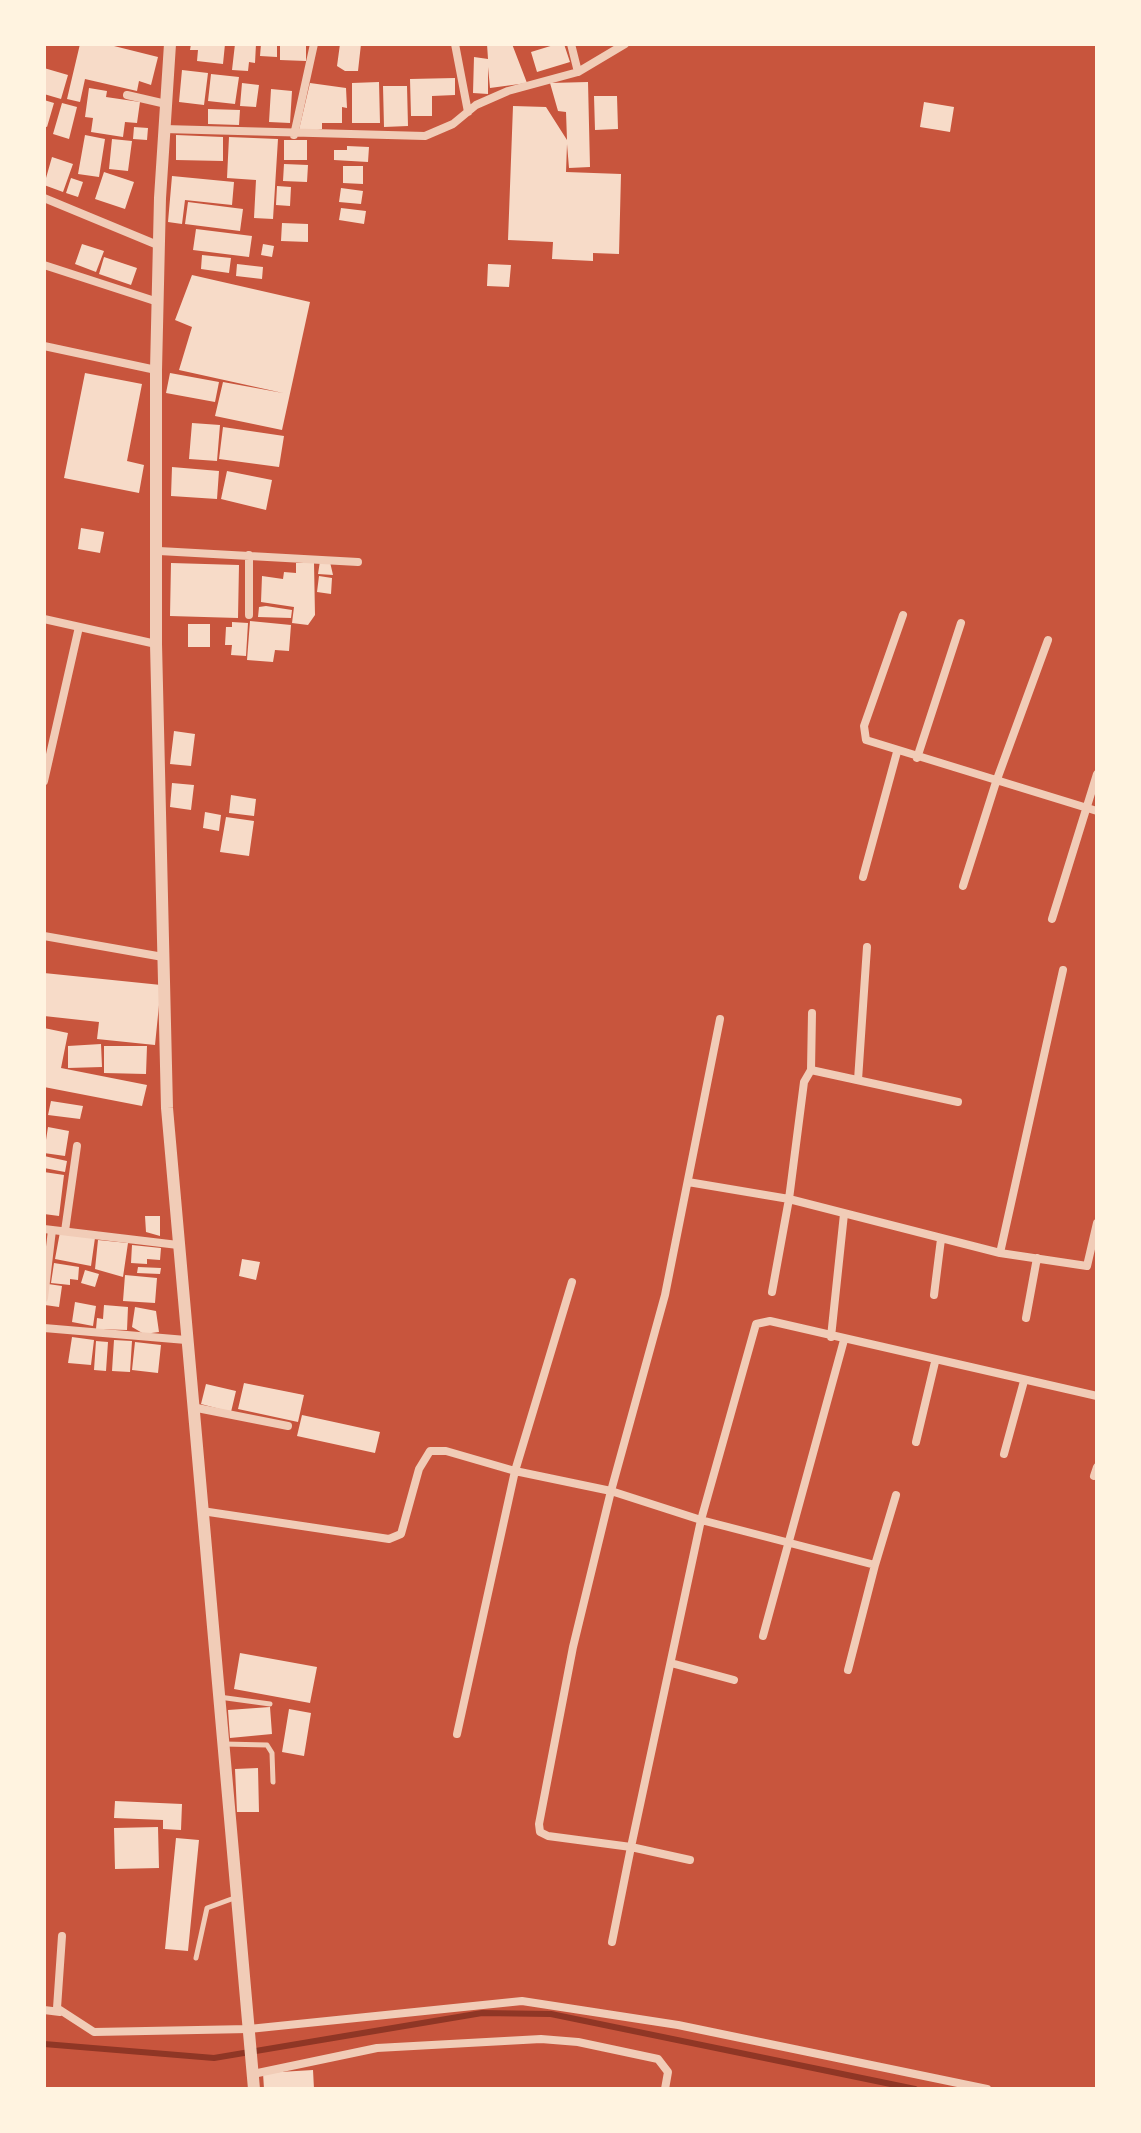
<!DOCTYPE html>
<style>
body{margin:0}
#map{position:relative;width:1141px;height:2133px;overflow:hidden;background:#c8553d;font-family:Poppins,sans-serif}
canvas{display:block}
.frame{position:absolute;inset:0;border:46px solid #fff3e0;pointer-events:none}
</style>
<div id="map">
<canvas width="1141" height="2133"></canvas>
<div class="frame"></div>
</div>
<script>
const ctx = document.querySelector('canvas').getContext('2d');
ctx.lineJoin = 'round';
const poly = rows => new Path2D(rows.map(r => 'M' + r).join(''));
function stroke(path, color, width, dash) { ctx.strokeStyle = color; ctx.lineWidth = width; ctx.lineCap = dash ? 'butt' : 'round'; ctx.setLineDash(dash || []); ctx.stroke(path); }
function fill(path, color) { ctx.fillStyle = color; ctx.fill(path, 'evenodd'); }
stroke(poly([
 [44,2044,214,2058,482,2013,551,2014,915,2089]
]), '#8f3625', 6);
fill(poly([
 [80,44,106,44,158,57,151,85,139,81,137,91,85,79,80,102,67,99],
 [191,44,225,44,223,64,197,61,198,50,190,50],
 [235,44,256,44,255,63,249,62,248,71,232,70],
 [261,44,277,44,277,57,260,56],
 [340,44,361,44,358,71,345,71,337,66],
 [487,44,512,44,527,83,490,88,488,67,488,94,473,93,474,57,488,59],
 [557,44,564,44,570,62,537,72,531,52],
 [280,46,306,46,306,61,280,60],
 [44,68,68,75,61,99,44,94],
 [182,70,208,73,204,105,179,102],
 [211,74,239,77,235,104,208,101],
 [455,78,455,95,432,96,432,116,411,116,410,79],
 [379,82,380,123,352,123,352,83],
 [588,82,590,167,569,168,567,144,566,172,621,174,619,254,593,253,593,261,552,259,553,242,508,240,513,106,546,107,567,140,566,112,558,111,550,83],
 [242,83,259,85,256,107,240,106],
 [310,83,346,88,347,108,342,107,342,123,322,123,322,129,298,134],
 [383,86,407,86,408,126,384,127],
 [89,88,107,91,106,97,140,102,137,123,125,122,123,137,91,132,93,118,85,117],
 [271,89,292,91,290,123,269,122],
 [594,96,617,96,618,129,595,130],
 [44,100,54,103,47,127,44,126],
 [924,102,954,107,950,132,920,127],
 [62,103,77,107,69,139,53,134],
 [208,109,240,110,239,125,208,124],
 [134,127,148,128,147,140,133,139],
 [85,135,105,139,99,177,78,174],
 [176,135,223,137,223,161,176,160],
 [229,137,278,139,273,219,254,218,256,180,227,178],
 [112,139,132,141,128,171,109,169],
 [284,140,307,140,307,160,284,160],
 [347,146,369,147,368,162,334,160,334,150,347,150],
 [52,157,73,164,63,192,44,185],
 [284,164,308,165,307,182,283,181],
 [343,166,363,166,363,184,343,183],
 [104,172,134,182,125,209,95,199],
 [172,176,234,182,232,205,185,200,182,224,168,222],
 [71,178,83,182,78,197,66,193],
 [277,186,291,187,290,206,276,205],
 [341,188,363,191,361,204,339,202],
 [188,202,243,209,240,231,185,224],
 [341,208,366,211,364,224,339,220],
 [282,223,308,224,308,242,281,241],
 [196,229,252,236,249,257,193,250],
 [82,244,104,251,96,272,75,264],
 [263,244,274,246,272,257,261,255],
 [202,255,231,258,229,273,201,269],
 [104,257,137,268,131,285,99,274],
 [237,264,263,267,262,279,236,276],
 [488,264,511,265,509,287,487,286],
 [192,275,310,302,282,430,215,416,223,382,283,393,179,370,192,327,175,320],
 [85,373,142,384,127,461,144,465,139,493,64,478],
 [170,373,219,382,215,402,166,393],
 [192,423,220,425,217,461,189,459],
 [223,427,284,436,279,467,219,459],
 [172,467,219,471,217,499,171,496],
 [227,471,272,480,266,510,221,499],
 [81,528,104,532,100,553,78,549],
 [320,561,330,562,333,575,318,574],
 [171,563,239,565,238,618,170,616],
 [296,563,314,563,315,615,308,625,292,623,294,607,261,602,262,576,283,579,284,572,296,573],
 [319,576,332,578,331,594,317,592],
 [266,606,292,610,291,618,258,617,259,607],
 [250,621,291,625,289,651,275,650,273,662,247,660],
 [232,622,248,623,246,656,231,655,232,645,225,645,226,627,232,627],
 [188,624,210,624,210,647,188,647],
 [174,731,195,734,191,766,170,764],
 [172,783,194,785,191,810,170,807],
 [231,795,256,799,254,816,229,813],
 [205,812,221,815,219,831,203,828],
 [226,817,254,821,249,856,220,852],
 [44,973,161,985,155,1045,97,1039,99,1022,44,1016],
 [44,1028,68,1033,61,1068,147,1085,142,1106,44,1087],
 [101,1044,102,1067,68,1068,68,1046],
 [104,1046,147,1046,146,1074,104,1073],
 [51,1101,83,1106,80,1119,48,1115],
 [48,1127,69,1131,65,1156,44,1153],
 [44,1156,67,1161,65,1172,44,1168],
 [44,1172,64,1175,59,1216,44,1214],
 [145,1216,160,1216,160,1236,146,1232],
 [60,1232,95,1238,91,1266,55,1259],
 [98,1240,128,1243,123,1277,95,1269],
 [132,1245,161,1248,160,1260,147,1259,147,1264,131,1263],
 [242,1259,260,1262,256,1280,239,1276],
 [54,1263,79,1267,78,1280,70,1279,70,1285,51,1283],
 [138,1267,161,1268,160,1274,137,1273],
 [85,1270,99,1274,95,1287,81,1283],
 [125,1275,157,1278,155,1303,123,1301],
 [48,1284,62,1286,59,1307,45,1305],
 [75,1302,96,1306,93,1326,72,1322],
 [104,1305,128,1307,127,1330,96,1329,97,1318,103,1319],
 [135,1307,156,1311,159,1332,144,1334,132,1327],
 [72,1337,94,1340,91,1365,68,1363],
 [114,1340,132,1341,130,1372,112,1371],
 [96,1341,108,1342,106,1371,94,1370],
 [135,1342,161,1345,158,1373,132,1370],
 [244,1383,304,1395,298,1422,238,1409],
 [206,1384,236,1391,231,1412,201,1404],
 [302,1415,380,1432,375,1453,297,1436],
 [240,1653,317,1667,310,1703,234,1689],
 [270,1707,272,1734,230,1738,228,1710],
 [289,1709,311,1713,304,1756,282,1752],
 [258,1768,259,1812,237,1812,235,1769],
 [115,1801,182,1804,181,1830,163,1829,163,1820,114,1818],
 [158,1827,159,1868,115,1869,114,1828],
 [176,1838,199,1840,188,1951,165,1949],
 [313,2070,314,2089,264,2089,263,2073]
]), '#f7dbc8');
stroke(poly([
 [219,1697,270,1704],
 [224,1744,267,1745,272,1753,273,1782],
 [196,1958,207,1908,237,1897]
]), '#f1ccb7', 5);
stroke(poly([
 [455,44,468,112],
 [571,44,578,72],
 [127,95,166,104],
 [164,129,425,136,453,124,476,105,508,91,578,72,625,44],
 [294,135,314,44],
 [44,198,160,246],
 [44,265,158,302],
 [44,346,156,370],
 [159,551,358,562],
 [249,555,249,615],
 [903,615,864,726,866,740,1097,811],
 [44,619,156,644],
 [917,758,961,623],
 [44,781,79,627],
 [863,877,897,752],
 [963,886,996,782,1048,640],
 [1052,919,1097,774],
 [44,936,163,957],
 [811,1070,812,1013],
 [858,1080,867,947],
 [958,1102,811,1070,804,1082,789,1199,1000,1253,1087,1266,1097,1223],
 [688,1182,789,1199,772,1292],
 [44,1229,178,1245],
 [65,1231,77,1146],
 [1000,1253,1063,970],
 [934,1295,941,1239],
 [44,1298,52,1230],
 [1026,1318,1037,1258],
 [44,1328,186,1340],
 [831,1337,844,1214],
 [192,1407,288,1426],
 [916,1442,935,1362],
 [1004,1454,1024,1381],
 [1094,1476,1097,1467],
 [896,1495,875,1565,701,1520,756,1324,770,1321,1097,1396],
 [202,1511,389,1539,401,1534,419,1469,430,1451,446,1451,515,1471,572,1282],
 [763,1636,844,1340],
 [671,1663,734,1680],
 [848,1670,875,1565],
 [457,1734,515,1471,611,1491,665,1295,720,1019],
 [62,1936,57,2008,94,2032,249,2029,522,2001,678,2025,987,2089],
 [612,1942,631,1847,701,1520,611,1491,573,1647,539,1824,540,1832,548,1836,631,1847,690,1860],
 [44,2010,60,2012],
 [253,2074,377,2048,541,2039,578,2042,658,2059,668,2072,665,2089]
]), '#f1ccb7', 8);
stroke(poly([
 [170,44,160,198,156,370,156,644,167,1108,254,2089]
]), '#f1ccb7', 12);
</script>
